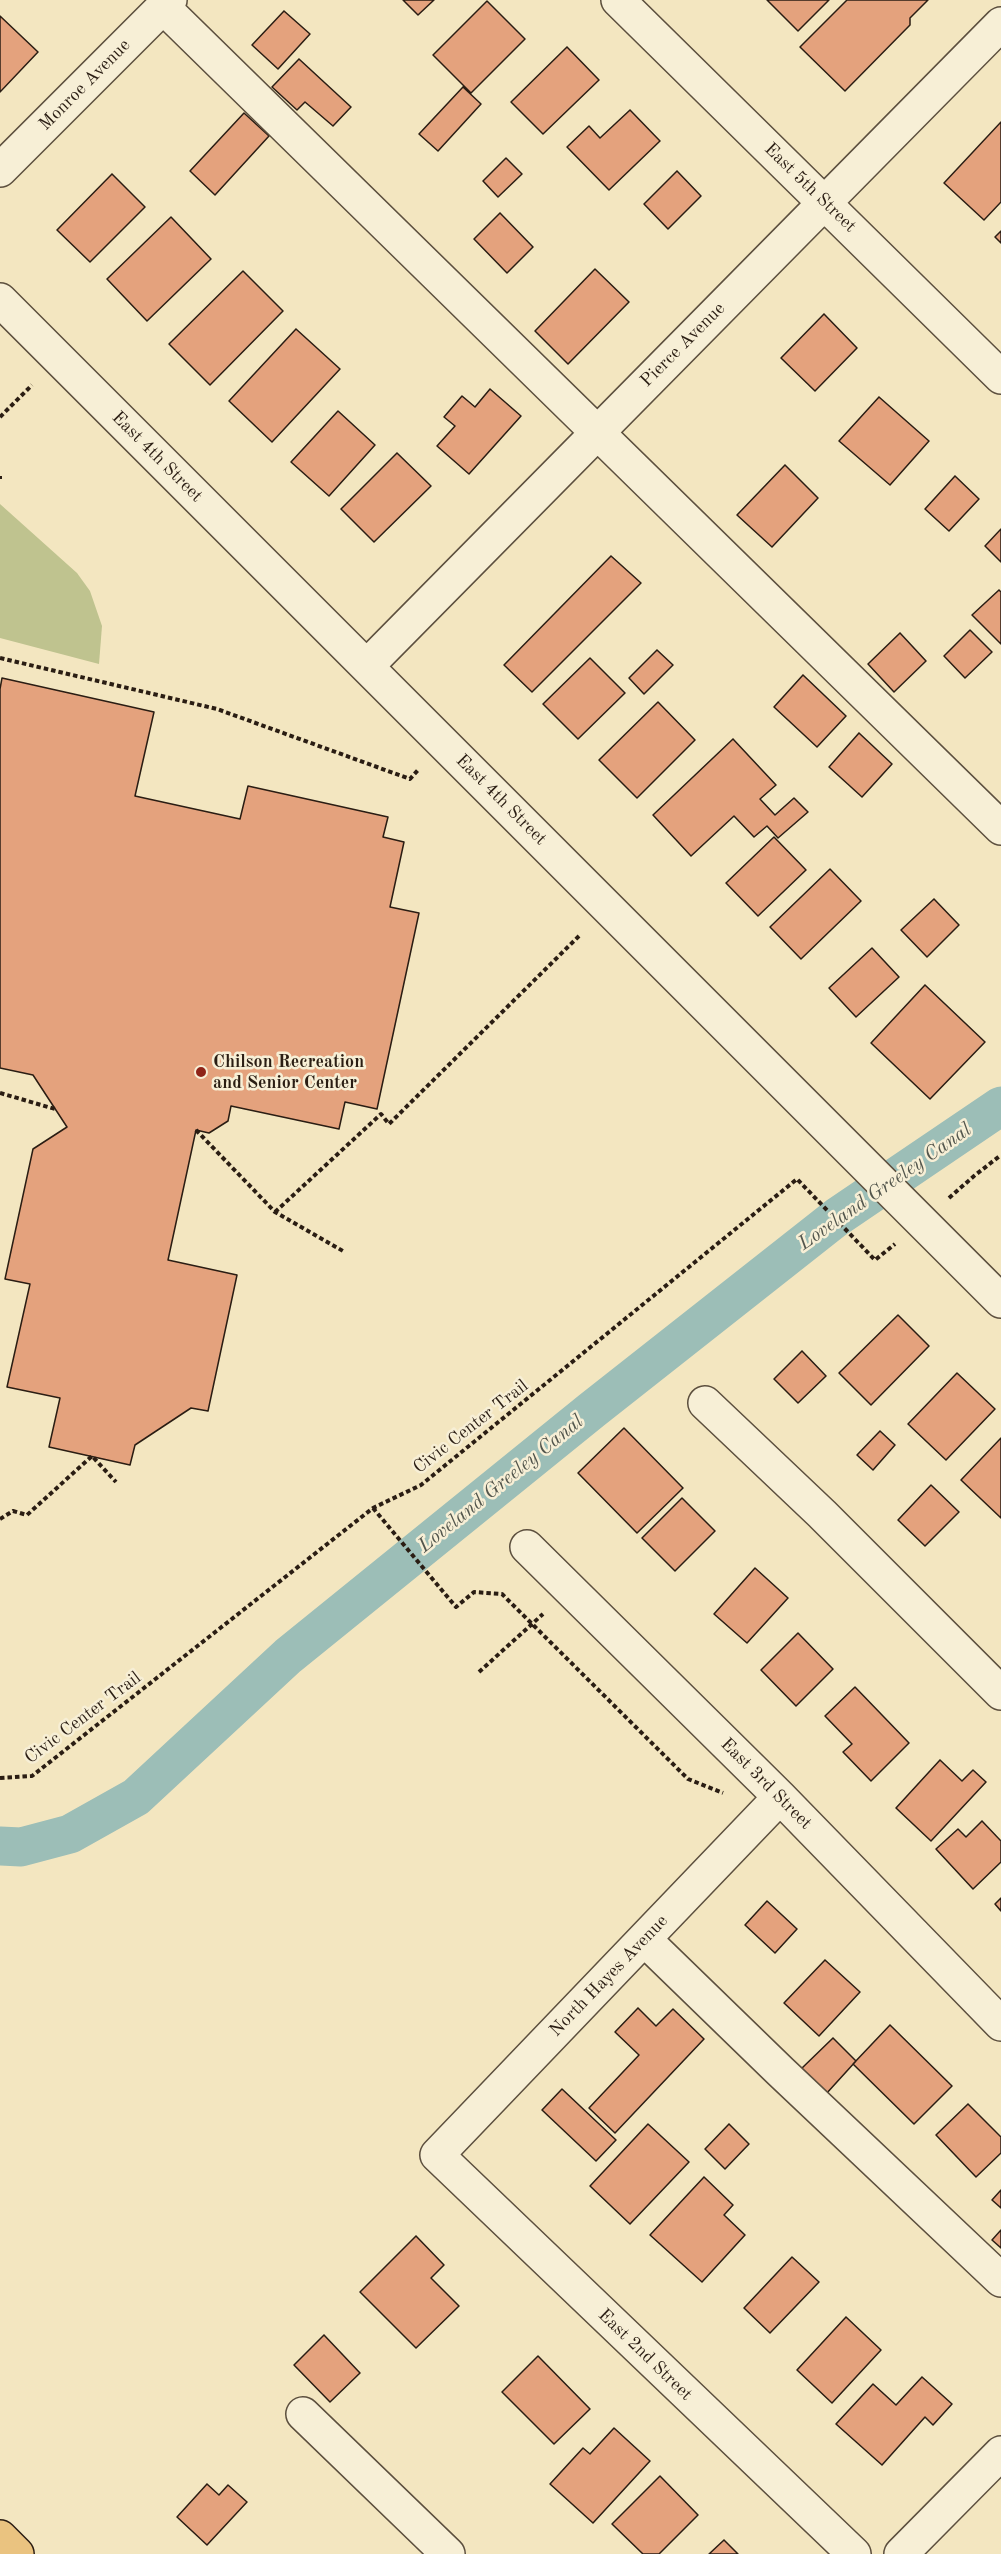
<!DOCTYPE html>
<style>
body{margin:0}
canvas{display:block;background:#f3e6c0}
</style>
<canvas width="1001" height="2554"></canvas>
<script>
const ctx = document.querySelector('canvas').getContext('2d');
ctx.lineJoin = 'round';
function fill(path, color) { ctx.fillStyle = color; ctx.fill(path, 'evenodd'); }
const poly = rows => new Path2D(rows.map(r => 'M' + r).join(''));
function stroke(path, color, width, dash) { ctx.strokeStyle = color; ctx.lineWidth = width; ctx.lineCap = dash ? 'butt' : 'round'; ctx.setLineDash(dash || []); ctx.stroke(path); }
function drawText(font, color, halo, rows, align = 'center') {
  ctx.font = font + ' "Old Standard TT",serif'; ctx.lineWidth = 5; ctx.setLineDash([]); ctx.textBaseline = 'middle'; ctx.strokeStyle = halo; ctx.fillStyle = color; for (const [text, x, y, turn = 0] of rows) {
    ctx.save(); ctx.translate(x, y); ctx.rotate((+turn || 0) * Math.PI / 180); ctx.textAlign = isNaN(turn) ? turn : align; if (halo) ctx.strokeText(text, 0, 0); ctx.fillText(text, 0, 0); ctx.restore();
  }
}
fill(poly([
 [0,504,77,573,90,591,102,626,99,664,0,638]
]), '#bfc38f');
stroke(poly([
 [0,1846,21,1847,70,1834,136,1797,288,1656,592,1410,837,1217,1001,1106]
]), '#9cbeb7', 39);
const building = poly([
 [403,0,434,0,418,15,403,0],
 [767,0,829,0,798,31,767,0],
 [847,0,928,0,910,18,910,25,845,91,800,47,847,0],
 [487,1,525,39,471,93,433,55,487,1],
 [284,11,310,34,278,69,252,45,284,11],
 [0,16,38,52,0,92,0,16],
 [567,47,599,80,543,134,511,102,567,47],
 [299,59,351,107,333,126,305,102,297,110,272,87,299,59],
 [463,87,481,104,438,151,419,134,463,87],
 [630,110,660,141,609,190,567,147,589,126,600,138,630,110],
 [244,113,269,136,215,195,190,171,244,113],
 [1001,122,1001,202,984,220,944,183,1001,122],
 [506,158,522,174,498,197,483,181,506,158],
 [677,171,701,196,668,229,644,204,677,171],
 [112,174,145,207,90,262,57,230,112,174],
 [500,213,533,247,507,273,474,239,500,213],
 [171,217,211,259,147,321,107,279,171,217],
 [1001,231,1001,243,995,237,1001,231],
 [595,269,629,302,568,364,535,331,595,269],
 [243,271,283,311,210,385,169,344,243,271],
 [824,314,857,348,815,391,781,358,824,314],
 [296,329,340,369,272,442,229,401,296,329],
 [490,389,521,416,469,474,437,446,455,426,444,417,462,396,475,407,490,389],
 [879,397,929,441,890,485,839,441,879,397],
 [338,411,375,445,329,496,291,462,338,411],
 [397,453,431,486,374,542,341,509,397,453],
 [785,465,818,498,772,547,737,515,785,465],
 [955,476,979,499,949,531,925,509,955,476],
 [1001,529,1001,562,985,546,1001,529],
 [611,556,641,583,532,692,504,665,611,556],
 [999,590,1001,592,1001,644,972,615,999,590],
 [970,630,992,652,965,678,944,656,970,630],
 [900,633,926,661,894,692,868,664,900,633],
 [657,650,673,665,644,694,629,678,657,650],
 [590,658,625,693,578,739,543,704,590,658],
 [803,675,846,716,817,747,774,707,803,675],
 [2,678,154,712,135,796,240,819,248,786,388,817,383,837,404,842,390,907,419,913,377,1109,345,1102,339,1129,231,1106,228,1121,209,1133,196,1130,168,1260,237,1275,208,1411,191,1408,135,1445,130,1465,49,1447,60,1398,7,1387,30,1284,5,1279,33,1149,67,1127,33,1075,0,1068,0,689,2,678],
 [658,702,695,740,637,798,599,760,658,702],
 [859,733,892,764,862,797,829,767,859,733],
 [733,739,776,785,760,799,775,815,794,798,808,812,778,838,767,826,754,837,734,816,691,856,653,815,733,739],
 [774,837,806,870,758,916,726,883,774,837],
 [830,869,861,901,801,959,770,927,830,869],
 [934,899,959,925,927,957,901,930,934,899],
 [872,948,899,977,856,1017,829,988,872,948],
 [925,985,985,1042,930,1099,871,1043,925,985],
 [898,1315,929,1346,871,1405,839,1373,898,1315],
 [802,1351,826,1376,798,1403,774,1379,802,1351],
 [957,1373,995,1409,946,1460,908,1424,957,1373],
 [624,1428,683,1488,637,1533,578,1473,624,1428],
 [880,1431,895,1445,873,1470,857,1455,880,1431],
 [1001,1438,1001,1518,961,1480,1001,1438],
 [931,1485,959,1512,925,1546,898,1520,931,1485],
 [682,1498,715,1531,675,1571,642,1538,682,1498],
 [755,1568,788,1598,747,1643,714,1614,755,1568],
 [798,1633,833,1669,796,1706,761,1670,798,1633],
 [855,1687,909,1743,871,1781,843,1752,852,1744,825,1716,855,1687],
 [940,1760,962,1781,973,1770,986,1782,931,1841,896,1808,940,1760],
 [982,1821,1001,1841,1001,1862,973,1889,936,1849,958,1829,966,1837,982,1821],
 [1001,1898,1001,1911,995,1904,1001,1898],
 [767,1901,797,1929,775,1953,745,1925,767,1901],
 [825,1960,860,1992,819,2036,784,2003,825,1960],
 [638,2008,656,2026,673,2009,704,2039,615,2133,589,2108,639,2055,615,2032,638,2008],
 [890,2025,952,2086,914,2124,853,2064,890,2025],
 [833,2038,856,2061,826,2094,801,2069,833,2038],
 [562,2089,616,2140,596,2161,542,2110,562,2089],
 [968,2104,1001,2137,1001,2153,976,2177,936,2135,968,2104],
 [648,2124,689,2162,630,2224,590,2186,648,2124],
 [729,2124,749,2144,725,2169,705,2149,729,2124],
 [704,2177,733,2205,724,2215,745,2235,702,2282,650,2235,704,2177],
 [1001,2190,1001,2208,992,2200,1001,2190],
 [1001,2230,1001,2248,992,2240,1001,2230],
 [416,2236,444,2265,431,2278,459,2306,416,2348,360,2292,416,2236],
 [792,2257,819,2282,770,2333,744,2308,792,2257],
 [846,2317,881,2350,832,2403,797,2370,846,2317],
 [324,2335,360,2373,330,2402,294,2365,324,2335],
 [538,2356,590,2409,554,2444,502,2392,538,2356],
 [922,2377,952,2404,933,2425,925,2417,882,2465,836,2424,873,2384,896,2405,922,2377],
 [614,2428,650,2461,593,2523,550,2484,583,2448,590,2454,614,2428],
 [660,2476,698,2515,659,2554,643,2554,612,2524,660,2476],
 [207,2484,219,2495,228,2485,247,2502,207,2545,177,2517,207,2484],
 [724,2540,738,2554,709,2554,724,2540]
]);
fill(building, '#e4a27d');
stroke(building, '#2a1d13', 1.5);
const minor = poly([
 [618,0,1001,377],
 [163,7,1001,828],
 [0,170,170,0],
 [0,300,1001,1301],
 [367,666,1001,24],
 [705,1403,822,1514,1001,1693],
 [527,1547,780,1797,1001,2024],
 [780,1797,437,2155,854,2554],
 [644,1939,780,2071,1001,2280],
 [303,2414,448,2554],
 [901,2554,1001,2453]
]);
const major = poly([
 [0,2537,17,2554]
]);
stroke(minor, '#5c4f3e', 36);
stroke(major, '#2a1d13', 36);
stroke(poly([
 [0,417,32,385],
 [0,476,0,479],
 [0,658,217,709,410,779,418,770],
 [0,1093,55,1109],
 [196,1130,275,1212,343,1251],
 [949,1198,974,1176,1001,1155],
 [275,1212,381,1114,389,1124,581,934],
 [373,1508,456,1607,474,1592,502,1594,688,1779,723,1793],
 [0,1519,13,1511,27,1515,92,1456,116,1482],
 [479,1672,543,1614],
 [0,1778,32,1776,373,1508,421,1485,797,1179,875,1260,895,1244]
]), '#2a1d13', 4, [4.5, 3]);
stroke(minor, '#f7efd6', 33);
stroke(major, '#eac380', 33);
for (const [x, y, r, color] of [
 [201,1072,6,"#8f2418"]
]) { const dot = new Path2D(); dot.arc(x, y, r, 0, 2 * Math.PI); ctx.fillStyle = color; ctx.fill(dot); stroke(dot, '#f7efd6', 2); }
drawText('18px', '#2a1d13', '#f7efd6', [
 ["Monroe Avenue",85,85,-45],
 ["East 5th Street",810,188,44],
 ["Pierce Avenue",683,345,-45],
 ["East 4th Street",157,457,45],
 ["East 4th Street",501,800,45],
 ["Civic Center Trail",471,1427,-38],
 ["Civic Center Trail",83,1718,-37],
 ["East 3rd Street",766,1784,45],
 ["North Hayes Avenue",609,1976,-46],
 ["East 2nd Street",645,2355,44]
]);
drawText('bold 18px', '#2a1d13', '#f7efd6', [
 ["Chilson Recreation",213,1062],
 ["and Senior Center",213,1083]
], 'left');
drawText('italic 20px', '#52554c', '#f7efd6', [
 ["Loveland Greeley Canal",885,1187,-35],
 ["Loveland Greeley Canal",501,1484,-39]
]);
</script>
